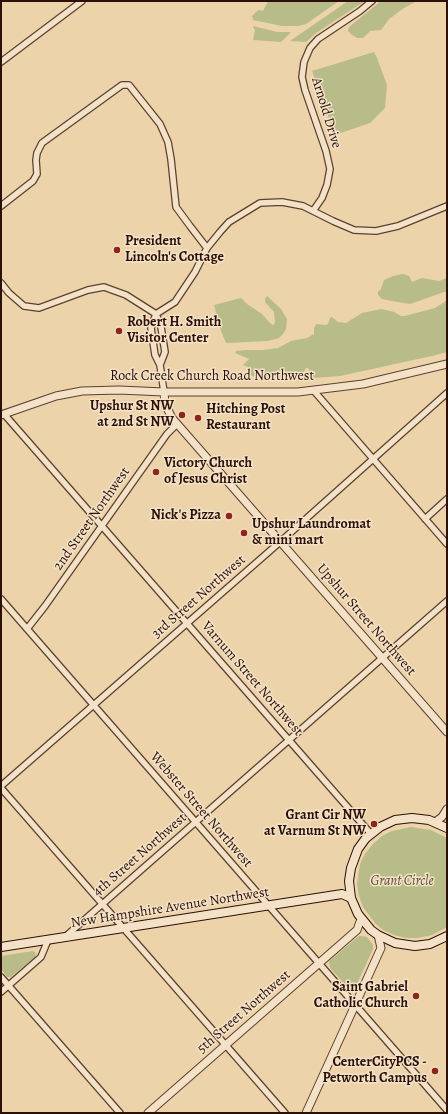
<!DOCTYPE html>
<style>
body{margin:0}
#map{position:relative;width:448px;height:1114px;overflow:hidden;background:#ecd3a9;font-family:Alegreya,serif}
canvas{display:block}
.frame{position:absolute;inset:0;border:2px solid #2b1006;pointer-events:none}
</style>
<div id="map">
<canvas width="448" height="1114"></canvas>
<div class="frame"></div>
</div>
<script>
const ctx = document.querySelector('canvas').getContext('2d');
ctx.lineJoin = 'round';
function fill(path, color) { ctx.fillStyle = color; ctx.fill(path, 'evenodd'); }
const poly = rows => new Path2D(rows.map(r => 'M' + r).join(''));
function stroke(path, color, width, dash) { ctx.strokeStyle = color; ctx.lineWidth = width; ctx.lineCap = dash ? 'butt' : 'round'; ctx.setLineDash(dash || []); ctx.stroke(path); }
function drawText(font, color, halo, rows, align = 'center') {
  ctx.font = font + ' Alegreya,serif'; ctx.lineWidth = 3; ctx.setLineDash([]); ctx.textBaseline = 'middle'; ctx.strokeStyle = halo; ctx.fillStyle = color; for (const [text, x, y, turn = 0] of rows) {
    ctx.save(); ctx.translate(x, y); ctx.rotate((+turn || 0) * Math.PI / 180); ctx.textAlign = isNaN(turn) ? turn : align; if (halo) ctx.strokeText(text, 0, 0); ctx.fillText(text, 0, 0); ctx.restore();
  }
}
fill(poly([
 [268,1,339,1,306,24,298,26,282,26,253,20,252,16,258,10,263,11],
 [348,1,365,1,316,33,306,42,290,41],
 [381,1,417,1,404,8,389,19,381,30,370,31,363,38,357,38,352,35,348,31,349,27],
 [253,26,277,32,291,32,281,42,253,40,255,31],
 [374,52,377,58,387,85,385,108,370,123,335,135,312,71],
 [403,274,409,276,412,282,422,278,439,281,447,278,447,291,410,304,397,302,382,299,378,295,378,292,381,289,384,280,393,276],
 [267,296,281,309,287,319,286,329,283,334,279,338,268,341,226,343,221,331,214,305,241,298,247,304,262,314,270,323,273,325,275,323,274,312,265,302,265,299],
 [446,301,447,352,432,356,340,376,314,378,308,368,306,368,301,377,296,373,294,373,284,380,274,374,259,377,252,376,250,373,248,367,243,365,249,359,235,353,236,351,245,350,263,350,278,348,291,341,307,338,314,334,314,328,316,324,326,325,328,324,330,318,332,317,338,322,346,323,362,313,381,309,394,312,401,316,405,316,435,308],
 [411,827,431,830,447,838,447,927,432,935,418,938,406,938,394,935,383,930,375,923,363,907,359,896,357,884,360,864,365,854,373,844,382,836,392,831],
 [359,936,361,936,367,937,373,945,373,949,356,986,354,987,348,988,330,968,329,961],
 [33,951,36,953,35,957,11,977,7,977,1,969,1,956]
]), '#b7bc89');
const minor = poly([
 [1,62,82,1],
 [1,206,33,181,37,174,36,160,37,153,42,143,122,85,129,85,160,124,168,142,171,159,176,207,190,226,207,248],
 [313,211,322,198,327,185,330,169,326,151,305,90,302,77,304,62,310,48,318,39,360,11,372,1],
 [1,283,9,293,24,306,39,308,88,290,104,287,126,295,156,314],
 [156,314,175,302,195,272,207,248,220,232,229,222,260,203,282,202,303,206,333,221,354,230,376,231,398,226,447,206],
 [156,314,151,328,155,355,160,365,164,392],
 [156,314,161,327,165,352,160,365],
 [314,391,447,544],
 [4,414,371,834],
 [425,519,447,499],
 [1,599,447,1110],
 [27,629,45,606,167,434,177,424],
 [1,786,280,542,447,393],
 [1,788,285,1113],
 [66,936,447,601],
 [1,977,120,1113],
 [1,992,41,957,48,940]
]);
const tertiary = poly([
 [164,392,165,404,172,418,447,732],
 [1,415,56,396,82,391,119,390,164,392,298,392,363,384,447,364],
 [435,822,442,817,447,809],
 [148,1113,357,930,361,919],
 [306,1113,381,948,378,935]
]);
const secondary = poly([
 [447,828,429,820,412,818,395,820,380,827,366,838,358,849,351,868,349,881,351,898,358,914,371,930,378,935,395,943,415,946,430,944,447,936],
 [1,947,342,894,351,898]
]);
stroke(minor, '#5b412f', 8);
stroke(tertiary, '#5b412f', 9);
stroke(secondary, '#2b1006', 10);
stroke(minor, '#f3e2c7', 5.5);
stroke(tertiary, '#f3e2c7', 7);
stroke(secondary, '#f3e2c7', 8);
for (const [x, y, r, color] of [
 [117,250,4,"#8f2418"],
 [119,331,4,"#8f2418"],
 [182,415,4,"#8f2418"],
 [198,418,4,"#8f2418"],
 [156,472,4,"#8f2418"],
 [229,516,4,"#8f2418"],
 [244,533,4,"#8f2418"],
 [374,824,4,"#8f2418"],
 [416,996,4,"#8f2418"],
 [435,1071,4,"#8f2418"]
]) { const dot = new Path2D(); dot.arc(x, y, r, 0, 2 * Math.PI); ctx.fillStyle = color; ctx.fill(dot); stroke(dot, '#f3e2c7', 1.5); }
drawText('14px', '#2b1006', '#f3e2c7', [
 ["Arnold Drive",326,113,73],
 ["Rock Creek Church Road Northwest",212,377],
 ["2nd Street Northwest",92,519,-55],
 ["3rd Street Northwest",199,597,-41],
 ["Upshur Street Northwest",366,620,49],
 ["Varnum Street Northwest",252,679,49],
 ["Webster Street Northwest",201,810,49],
 ["4th Street Northwest",140,855,-41],
 ["New Hampshire Avenue Northwest",170,908,-9],
 ["5th Street Northwest",244,1012,-41]
]);
drawText('bold 14px', '#2b1006', '#f3e2c7', [
 ["President",125,242],
 ["Lincoln's Cottage",125,258],
 ["Robert H. Smith",127,323],
 ["Visitor Center",127,339],
 ["Upshur St NW",174,407,"right"],
 ["at 2nd St NW",174,423,"right"],
 ["Hitching Post",206,410],
 ["Restaurant",206,426],
 ["Victory Church",164,464],
 ["of Jesus Christ",164,480],
 ["Nick's Pizza",221,516,"right"],
 ["Upshur Laundromat",252,525],
 ["& mini mart",252,541],
 ["Grant Cir NW",366,816,"right"],
 ["at Varnum St NW",366,832,"right"],
 ["Saint Gabriel",408,988,"right"],
 ["Catholic Church",408,1004,"right"],
 ["CenterCityPCS -",427,1063,"right"],
 ["Petworth Campus",427,1079,"right"]
], 'left');
drawText('italic 14px', '#5c4c34', '#f3e2c7', [
 ["Grant Circle",402,882]
]);
</script>
